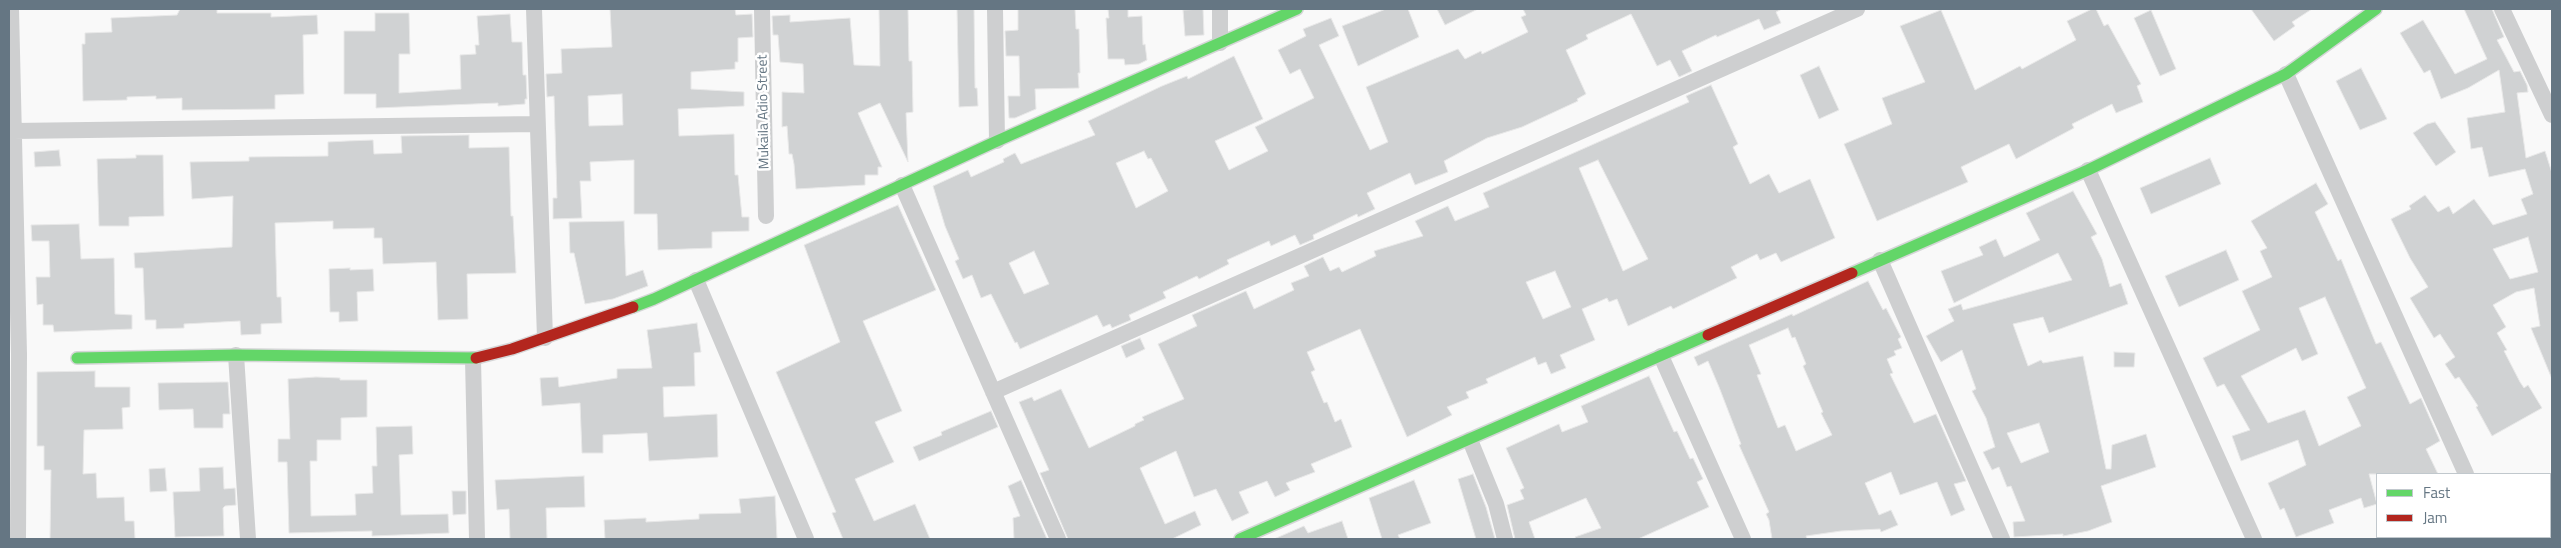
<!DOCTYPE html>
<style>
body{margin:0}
#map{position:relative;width:2561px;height:548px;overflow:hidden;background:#f9f9f9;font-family:"Titillium Web",sans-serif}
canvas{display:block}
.frame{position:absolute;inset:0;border:10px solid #657683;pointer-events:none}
.legend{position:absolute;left:2376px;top:473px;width:175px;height:65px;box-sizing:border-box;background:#fff;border:1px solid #c1c8cd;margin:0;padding:6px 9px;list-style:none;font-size:15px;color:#657683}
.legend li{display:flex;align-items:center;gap:10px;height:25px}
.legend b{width:25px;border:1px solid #c1c8cd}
</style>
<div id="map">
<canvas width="2561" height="548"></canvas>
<div class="frame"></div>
<ul class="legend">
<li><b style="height:6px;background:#63d668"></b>Fast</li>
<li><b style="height:6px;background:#b3261e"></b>Jam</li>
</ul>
</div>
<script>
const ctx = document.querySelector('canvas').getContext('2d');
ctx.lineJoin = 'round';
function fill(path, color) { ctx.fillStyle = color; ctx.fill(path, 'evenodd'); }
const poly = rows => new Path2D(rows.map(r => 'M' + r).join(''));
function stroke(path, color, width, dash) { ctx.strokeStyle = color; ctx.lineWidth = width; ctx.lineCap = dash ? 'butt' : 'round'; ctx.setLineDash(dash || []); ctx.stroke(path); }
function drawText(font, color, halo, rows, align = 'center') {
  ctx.font = font + ' "Titillium Web",sans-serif'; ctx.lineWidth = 5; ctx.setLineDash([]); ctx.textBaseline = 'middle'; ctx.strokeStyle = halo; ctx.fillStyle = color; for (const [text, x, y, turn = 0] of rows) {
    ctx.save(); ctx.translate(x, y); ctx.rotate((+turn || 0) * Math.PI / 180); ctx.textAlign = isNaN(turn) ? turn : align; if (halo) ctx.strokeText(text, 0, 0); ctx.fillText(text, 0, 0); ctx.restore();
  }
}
const building = poly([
 [180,9,217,9,217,13,271,13,271,17,317,15,318,34,303,35,304,94,275,95,275,109,182,110,182,98,156,99,156,96,127,97,127,100,83,101,82,44,85,44,85,33,112,32,111,18,177,15,180,9],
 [610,9,735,9,736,15,752,14,753,37,738,38,738,62,735,62,735,69,691,72,691,89,744,92,744,106,678,109,679,136,734,134,735,175,738,175,742,217,749,217,749,231,712,232,712,248,658,250,657,214,634,214,634,160,590,162,591,181,580,181,582,218,553,219,553,198,557,198,554,96,547,97,546,74,562,73,561,49,612,47,610,9],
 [622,94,623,125,589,126,588,96,622,94],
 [879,9,908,9,909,61,912,61,913,112,906,113,908,162,880,103,858,113,882,167,878,167,878,175,865,175,865,185,796,189,794,164,792,154,789,154,787,126,782,127,782,92,804,93,803,64,780,62,778,35,773,35,772,16,790,15,790,22,850,18,854,65,880,66,879,9],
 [957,9,974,9,975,88,977,88,978,106,959,107,957,9],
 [1018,9,1075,9,1076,29,1079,29,1080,73,1078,73,1079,88,1035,89,1036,109,1015,118,1009,118,1008,96,1020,96,1019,56,1006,56,1005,31,1018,30,1018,9],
 [1108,9,1128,9,1128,17,1142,16,1143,45,1145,44,1147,60,1139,64,1125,65,1124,59,1108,59,1106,18,1109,18,1108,9],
 [1203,9,1204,35,1185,36,1183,10,1203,9],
 [1386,9,1408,9,1419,37,1358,66,1342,26,1386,9],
 [1437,9,1478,9,1445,25,1437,9],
 [1523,9,1782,9,1776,12,1781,23,1764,30,1759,19,1717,37,1716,35,1682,51,1692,71,1679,77,1670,60,1657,66,1631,14,1586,35,1588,39,1566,50,1586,94,1577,99,1578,101,1522,127,1487,138,1444,161,1448,172,1415,185,1410,173,1367,193,1375,209,1358,217,1357,214,1313,235,1314,239,1300,245,1295,235,1271,246,1269,241,1227,260,1229,264,1199,279,1197,276,1163,292,1166,298,1129,315,1131,320,1112,328,1110,324,1103,327,1097,315,1020,349,1017,342,1015,343,991,294,981,298,972,275,963,279,955,261,959,259,945,226,933,186,968,170,971,177,1004,162,1003,159,1015,153,1021,164,1095,135,1088,121,1162,86,1187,76,1188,79,1234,56,1263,119,1215,141,1229,170,1268,151,1255,127,1314,98,1300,69,1290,74,1278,50,1306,36,1303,29,1331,18,1339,36,1319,45,1370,150,1388,142,1366,87,1458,49,1465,59,1481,51,1482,54,1528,32,1521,17,1526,15,1523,9],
 [1144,151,1148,159,1151,158,1168,191,1136,208,1116,163,1144,151],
 [1034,251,1049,284,1024,294,1009,263,1034,251],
 [2092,9,2096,9,2104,26,2108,24,2141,84,2137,86,2143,102,2116,113,2112,104,2072,124,2074,128,2016,159,2009,144,1961,167,1968,182,1877,221,1844,144,1892,124,1882,98,1925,82,1900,26,1941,10,1975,90,2020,66,2022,69,2076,40,2067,21,2092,9],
 [2251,9,2312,9,2292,22,2295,26,2274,41,2251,9],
 [2464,9,2492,9,2504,37,2497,40,2514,72,2520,71,2527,85,2528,92,2517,93,2526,158,2545,151,2552,173,2552,379,2531,328,2540,326,2534,288,2516,292,2493,305,2506,327,2497,333,2507,350,2504,351,2520,382,2524,388,2528,385,2542,408,2492,436,2476,407,2478,406,2459,377,2455,379,2445,364,2455,357,2440,334,2434,338,2410,298,2428,287,2410,258,2391,219,2411,209,2409,206,2425,195,2438,212,2449,206,2453,214,2474,199,2493,225,2527,214,2521,199,2533,194,2525,169,2489,177,2482,147,2471,149,2467,118,2505,112,2499,70,2468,88,2441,99,2430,70,2424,73,2400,33,2423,20,2455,74,2487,59,2464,9],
 [2528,237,2538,272,2510,279,2493,249,2528,237],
 [2151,10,2176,69,2160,76,2134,18,2151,10],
 [375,13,409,13,410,54,399,54,399,93,461,89,460,55,476,54,475,45,479,45,477,16,510,14,512,42,522,42,523,75,526,75,527,99,525,99,525,104,498,106,498,103,376,108,376,94,344,94,344,31,375,31,375,13],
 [1819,66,1839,110,1819,119,1800,75,1819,66],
 [2361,68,2387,119,2360,130,2336,81,2361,68],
 [1711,85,1738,144,1733,147,1750,184,1769,174,1779,193,1810,179,1835,238,1781,262,1776,253,1760,260,1757,254,1731,267,1737,278,1673,309,1671,306,1628,326,1617,299,1609,302,1607,298,1582,309,1595,340,1560,355,1566,368,1551,374,1546,362,1538,365,1535,357,1486,379,1488,383,1466,392,1469,398,1447,407,1452,415,1407,437,1360,329,1307,352,1315,370,1311,372,1324,403,1327,402,1335,422,1341,419,1352,447,1311,464,1315,472,1286,483,1290,490,1275,497,1267,481,1239,492,1249,513,1232,521,1216,489,1194,497,1176,451,1140,468,1165,524,1195,511,1201,525,1172,539,1068,539,1040,473,1049,470,1019,402,1032,397,1034,401,1061,389,1089,448,1135,426,1135,424,1144,420,1142,417,1184,399,1158,344,1197,326,1192,315,1246,291,1254,309,1294,290,1291,283,1309,276,1304,266,1323,257,1330,271,1339,267,1342,272,1376,256,1374,251,1423,236,1415,221,1448,206,1455,221,1489,207,1483,193,1689,102,1686,96,1711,85],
 [1598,160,1648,259,1623,271,1579,168,1598,160],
 [1555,271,1571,307,1543,319,1526,282,1555,271],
 [2435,122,2456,152,2436,166,2413,133,2427,124,2435,122],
 [469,135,469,148,509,147,511,216,513,216,516,273,467,274,468,319,438,320,436,262,383,264,382,238,374,238,374,228,333,229,333,221,275,223,277,297,281,297,282,323,261,324,261,334,241,335,240,321,184,324,184,328,156,329,156,320,145,320,143,268,135,268,134,253,232,247,233,196,192,199,190,162,249,161,249,157,328,156,328,142,347,141,373,140,374,154,402,153,401,136,469,135],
 [59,150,61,166,35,167,34,152,59,150],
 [136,155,163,155,164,216,129,217,129,226,99,226,97,159,136,158,136,155],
 [2210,158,2221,184,2151,214,2140,188,2210,158],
 [2316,183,2328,204,2315,212,2338,261,2341,259,2376,344,2381,342,2410,404,2421,398,2440,441,2426,449,2438,474,2369,474,2377,504,2364,508,2361,498,2329,510,2334,523,2296,537,2284,508,2280,510,2268,483,2306,465,2298,440,2241,461,2232,436,2250,430,2224,384,2217,387,2203,358,2260,330,2242,291,2272,277,2260,251,2267,248,2251,221,2316,183],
 [2325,297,2366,388,2347,397,2361,426,2319,446,2305,410,2268,423,2241,376,2296,348,2302,361,2318,354,2299,308,2325,297],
 [2073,191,2097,234,2091,237,2102,259,2110,287,2121,283,2128,304,2049,333,2043,317,2013,324,2028,366,2041,360,2043,363,2083,356,2106,469,2111,469,2112,445,2146,434,2156,467,2101,486,2112,522,2088,531,2063,536,2063,534,2014,537,2013,522,2025,521,2011,486,2007,487,1999,467,1992,470,1983,452,1995,447,1986,418,1972,391,1976,389,1962,350,1941,362,1926,336,1954,321,1948,309,1961,304,1963,310,2072,280,2058,253,1954,303,1941,271,1983,255,1979,247,1996,239,2004,257,2040,240,2026,213,2073,191],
 [2039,423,2049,452,2021,463,2007,433,2039,423],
 [898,205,936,290,863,321,902,411,875,422,894,462,855,479,874,521,915,504,930,539,843,539,832,513,836,512,776,372,840,342,804,245,898,205],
 [624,221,626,276,643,270,648,286,613,299,585,304,574,253,570,253,569,222,624,221],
 [79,224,81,259,114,258,115,314,132,315,132,329,54,332,53,325,43,325,43,304,37,305,36,277,50,277,49,241,32,241,31,225,79,224],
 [2226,250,2239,280,2179,307,2165,276,2226,250],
 [350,268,350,270,373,269,374,291,357,292,358,321,339,322,339,312,330,312,329,269,350,268],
 [1868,281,1883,310,1886,308,1901,337,1898,339,1902,348,1894,351,1896,355,1887,359,1893,373,1890,374,1914,423,1936,414,1966,481,1954,484,1965,510,1951,516,1937,482,1900,495,1891,472,1865,483,1879,515,1891,510,1898,525,1881,532,1880,529,1841,531,1806,536,1807,539,1772,539,1769,520,1766,514,1769,512,1739,445,1741,444,1719,387,1708,361,1698,366,1694,357,1792,314,1793,316,1868,281],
 [1788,328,1792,338,1795,337,1806,364,1803,366,1823,412,1821,413,1832,435,1796,451,1785,425,1778,428,1757,375,1761,374,1749,345,1788,328],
 [697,323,701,352,694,353,695,386,663,387,664,417,717,414,718,457,649,461,647,433,603,435,603,453,582,453,580,403,542,406,540,378,558,377,559,387,617,378,617,369,652,368,647,330,697,323],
 [1140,338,1145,349,1126,358,1121,346,1140,338],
 [2114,352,2135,353,2134,367,2114,367,2114,352],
 [95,371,95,387,130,387,130,407,122,408,123,429,84,430,83,474,96,473,97,498,124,497,125,521,134,521,135,539,50,539,51,470,44,470,44,446,37,446,37,372,95,371],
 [1649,376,1674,432,1677,431,1690,459,1693,458,1703,479,1697,482,1709,507,1638,539,1576,539,1575,537,1601,528,1586,498,1529,522,1535,539,1515,539,1507,505,1524,499,1520,490,1524,488,1506,448,1559,424,1562,432,1588,422,1581,406,1649,376],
 [316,377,340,378,340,380,367,380,367,417,341,418,341,440,317,440,317,461,310,461,311,516,356,515,355,494,373,493,372,466,377,466,376,427,412,426,413,454,399,455,401,515,448,514,449,533,372,536,372,531,289,533,287,462,278,462,278,439,290,439,288,379,316,377],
 [222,382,228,382,230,414,223,414,223,428,194,428,193,409,159,410,158,383,222,382],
 [991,411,998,427,919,461,913,447,942,435,941,432,991,411],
 [223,467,224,489,235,488,236,505,225,506,223,508,224,536,175,537,173,492,200,491,199,468,223,467],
 [165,468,167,491,150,492,149,469,165,468],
 [1473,474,1486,507,1495,539,1476,539,1458,479,1473,474],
 [584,476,585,507,546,508,547,539,510,539,509,509,497,510,495,480,584,476],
 [1021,480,1047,539,1014,539,1013,518,1020,516,1008,486,1021,480],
 [1414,480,1431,523,1398,535,1400,539,1382,539,1369,498,1414,480],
 [452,491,466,491,466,514,453,515,452,491],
 [775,496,777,539,605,539,604,520,646,518,646,522,699,519,699,514,741,513,739,499,775,496],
 [1342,521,1348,539,1274,539,1304,526,1308,533,1342,521]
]);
fill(building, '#d0d2d3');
stroke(building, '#e8e8e8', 1);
const fast = poly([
 [1852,273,2088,170,2286,74,2376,9],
 [633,307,654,299,997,141,1297,9],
 [77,358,236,355,476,358],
 [1240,539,1708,335]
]);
const jam = poly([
 [1708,335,1852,273],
 [476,358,512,349,633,307]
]);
stroke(fast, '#d5d6d7', 14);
stroke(jam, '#d5d6d7', 14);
stroke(poly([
 [11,9,19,354,18,539],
 [534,9,545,338],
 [762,9,766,216],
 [995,9,997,141],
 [1220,9,1220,43],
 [2502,9,2552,115],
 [2286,74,2466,474],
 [13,131,537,124],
 [2088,170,2254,539],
 [902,185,1058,539],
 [1880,260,2002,539],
 [696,280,806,539],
 [236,355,248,539],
 [1661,356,1743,539],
 [473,359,477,539],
 [993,392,1857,9],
 [1470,440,1496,504,1505,539],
 [2494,537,2495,539]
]), '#cecfd0', 16);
stroke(fast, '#63d668', 11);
stroke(jam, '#b3261e', 11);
drawText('14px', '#657683', '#fff', [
 ["Mukaila Adio Street",764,112,-91]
]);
</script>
